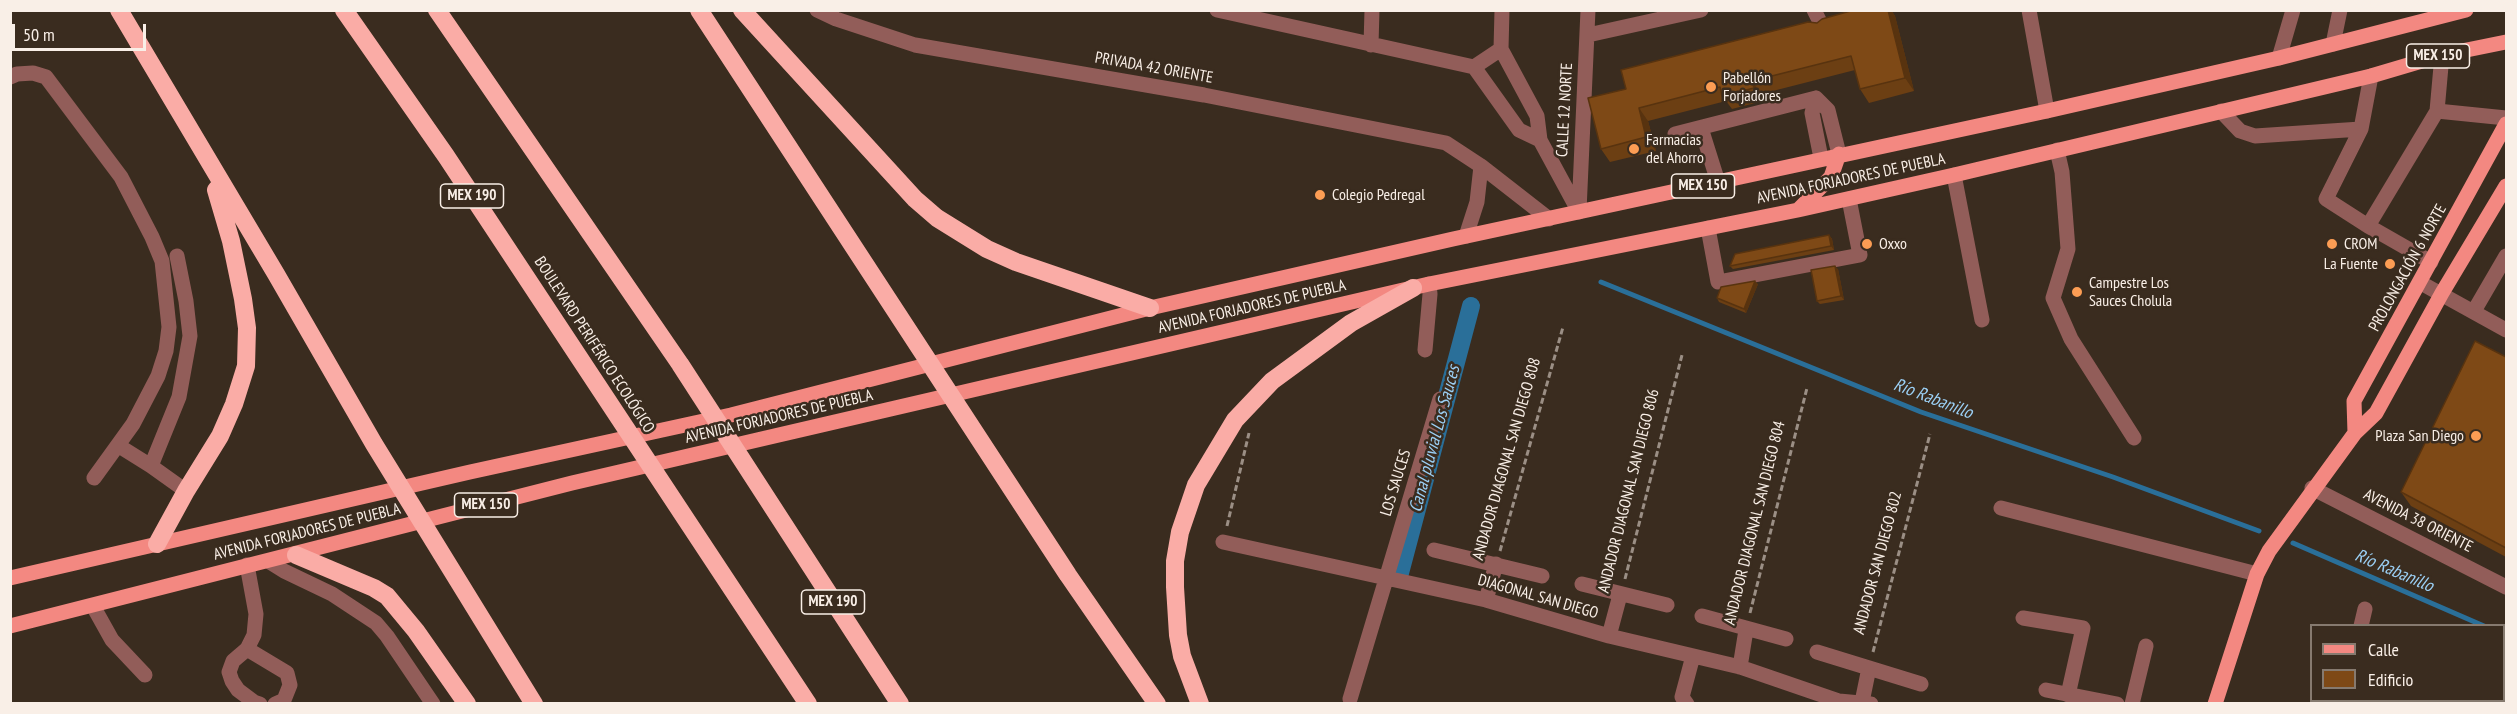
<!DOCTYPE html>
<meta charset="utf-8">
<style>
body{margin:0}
#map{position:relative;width:2517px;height:714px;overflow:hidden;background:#3a2c1f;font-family:"PT Sans Narrow",sans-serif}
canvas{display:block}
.frame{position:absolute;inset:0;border:12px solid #f9efe7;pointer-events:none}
.legend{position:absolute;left:2310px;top:624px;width:195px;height:78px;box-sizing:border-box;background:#3a2c1f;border:2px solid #867a6f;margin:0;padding:8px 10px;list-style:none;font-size:18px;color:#f9efe7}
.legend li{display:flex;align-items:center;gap:12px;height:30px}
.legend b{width:30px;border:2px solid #867a6f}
.scale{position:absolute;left:12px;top:24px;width:134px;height:27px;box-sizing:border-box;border:3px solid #f9efe7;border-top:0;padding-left:8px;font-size:18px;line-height:21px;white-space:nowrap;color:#f9efe7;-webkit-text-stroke:4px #3a2c1f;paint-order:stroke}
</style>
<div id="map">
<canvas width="2517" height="714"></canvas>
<div class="frame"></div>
<ul class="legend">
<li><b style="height:8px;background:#f38881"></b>Calle</li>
<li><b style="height:16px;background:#7e4916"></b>Edificio</li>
</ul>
<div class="scale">50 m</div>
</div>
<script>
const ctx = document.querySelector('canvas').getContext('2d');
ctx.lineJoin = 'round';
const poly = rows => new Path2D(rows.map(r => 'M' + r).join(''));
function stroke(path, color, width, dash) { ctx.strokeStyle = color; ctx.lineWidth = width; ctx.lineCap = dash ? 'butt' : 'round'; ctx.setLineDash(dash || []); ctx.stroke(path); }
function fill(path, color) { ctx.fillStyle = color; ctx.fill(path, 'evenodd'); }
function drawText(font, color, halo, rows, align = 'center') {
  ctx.font = font + ' "PT Sans Narrow",sans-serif'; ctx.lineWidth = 5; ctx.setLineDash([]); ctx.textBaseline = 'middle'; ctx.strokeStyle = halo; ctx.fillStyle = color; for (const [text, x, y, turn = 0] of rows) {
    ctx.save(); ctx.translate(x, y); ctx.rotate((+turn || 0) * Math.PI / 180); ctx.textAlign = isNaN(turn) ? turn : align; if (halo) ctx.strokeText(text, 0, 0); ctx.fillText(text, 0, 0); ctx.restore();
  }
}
stroke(poly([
 [1601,282,1921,412,2113,477,2259,531],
 [2293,543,2484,626],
 [2504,634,2506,635]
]), '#2a6f99', 5);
stroke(poly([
 [1400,573,1471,306]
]), '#2a6f99', 18);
stroke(poly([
 [1227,526,1249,433],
 [1500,551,1563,327],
 [1625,579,1682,355],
 [1750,613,1807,388],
 [1873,652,1930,434]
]), '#9b8f85', 3, [6, 3]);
stroke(poly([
 [817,10,836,19,915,45,1204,95,1446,143,1481,166,1549,219],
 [1217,10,1474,67],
 [1502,10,1501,49,1537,116,1540,140,1579,212],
 [1814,10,1823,28],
 [2029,10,2047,111],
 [1588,35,1701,10],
 [2333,44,2340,10],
 [1371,45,1372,10],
 [2279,58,2293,10],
 [1474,67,1519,130,1540,140],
 [1474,67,1501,49],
 [10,77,17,74,33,73,46,77,121,177,152,237,162,261,169,327,166,351,158,376,133,424,94,478],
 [2221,111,2240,131,2255,136,2361,129,2326,199,2368,226],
 [2437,111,2442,55],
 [1701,128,1718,182],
 [2361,129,2371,76],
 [1675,134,1816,98],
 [2057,150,2062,172,2068,249,2053,298,2071,339,2134,438],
 [1821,158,1812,113,1816,98,1828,110,1839,154],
 [1954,175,1982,320],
 [1579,211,1588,10],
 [1708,228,1718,282,1860,255,1849,199],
 [1466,236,1477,202,1481,166],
 [177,256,186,301,190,336,179,397,151,466,186,491],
 [2431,262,2368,226,2437,111,2506,118],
 [2421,283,2506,330],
 [2474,311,2506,256],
 [1425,350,1430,294,1429,284],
 [119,446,151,466],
 [2312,488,2506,587],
 [2001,508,2257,574],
 [1223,542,1486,600,1609,636,1740,667,1839,701,1871,704],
 [1434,550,1542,576],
 [268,561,284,571,332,594,376,623,387,636,433,704],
 [247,565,256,614,254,635,247,649,233,661,229,672,232,681,238,690,254,702,260,704],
 [1582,584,1667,605],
 [1486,600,1496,564],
 [93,606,112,640,145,675],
 [1702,616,1786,639],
 [2023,618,2083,628,2068,695],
 [2361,626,2365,609],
 [1609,636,1620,595],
 [247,649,287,673,290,685,284,700,275,704],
 [1817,652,1921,684],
 [1740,667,1746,630],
 [2046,690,2117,704],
 [1350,699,1440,399],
 [2464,700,2471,704],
 [1862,702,1869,668],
 [1687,704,1682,697,1693,656],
 [2132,704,2146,646],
 [2341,704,2342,700]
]), '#925d59', 15);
stroke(poly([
 [1798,210,1831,177,1839,154],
 [2355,433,2354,401,2506,124],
 [10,578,470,472,731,415,1150,308,1453,239,2047,111,2279,58,2466,10],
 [10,626,572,483,1429,284,1798,210,1954,175,2371,76,2442,55,2506,42],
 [2215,704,2257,574,2269,551,2355,433,2376,413,2442,293,2506,186]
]), '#f38881', 15);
stroke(poly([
 [119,10,276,274,374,444,534,704],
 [344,10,446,156,808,704],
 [437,10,680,364,900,704],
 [699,10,1068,575,1157,704],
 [742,10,915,199,937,218,987,249,1016,262,1150,308],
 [157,544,186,491,220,436,234,404,246,366,247,328,243,299,231,241,216,190],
 [296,555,374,588,387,596,416,631,467,704],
 [1200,704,1182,656,1178,635,1175,587,1175,561,1180,532,1196,485,1235,420,1272,381,1351,323,1413,288]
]), '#faaca6', 18);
fill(poly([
 [1854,10,1891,10,1895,16,1914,91,1869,103,1860,89,1855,70,1761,94,1763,101,1732,109,1726,101,1648,121,1656,151,1610,162,1601,149,1626,89],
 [1829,235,1832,239,1834,250,1733,269,1730,266],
 [1838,269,1844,300,1820,304,1817,301],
 [1758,284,1746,313,1719,302,1717,298],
 [2506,357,2506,557,2411,506,2401,492]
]), '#6c3f13');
fill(poly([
 [1888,10,1891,10,1895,16,1914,91,1905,78],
 [1752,81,1761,94,1763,101,1754,88],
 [1639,108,1648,121,1656,151,1646,137],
 [1829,235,1832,239,1834,250,1831,246],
 [1835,266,1838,269,1844,300,1841,296],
 [1755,281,1758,284,1746,313,1744,309]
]), '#58330f');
const building = poly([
 [1854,10,1888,10,1905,78,1860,89,1851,56,1752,81,1754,88,1722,96,1720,87,1639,108,1646,137,1601,149,1588,98,1626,89,1621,70,1808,22,1817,23,1822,19,1854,10],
 [1829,235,1831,246,1730,266,1735,254,1829,235],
 [1835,266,1841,296,1817,301,1811,270,1835,266],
 [1755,281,1744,309,1717,298,1721,287,1755,281],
 [2475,341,2506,357,2506,548,2401,492,2475,341]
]);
fill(building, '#7e4916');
stroke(building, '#58330f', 1.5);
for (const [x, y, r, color] of [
 [1711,87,6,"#fc9d54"],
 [1634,149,6,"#fc9d54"],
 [1320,195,6,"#fc9d54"],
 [1867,244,6,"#fc9d54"],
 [2332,244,6,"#fc9d54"],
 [2390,264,6,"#fc9d54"],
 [2077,292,6,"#fc9d54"],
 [2476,436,6,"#fc9d54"]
]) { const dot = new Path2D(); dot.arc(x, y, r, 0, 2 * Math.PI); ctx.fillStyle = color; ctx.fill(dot); stroke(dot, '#3a2c1f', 2); }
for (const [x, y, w] of [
 [2438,56,63],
 [1703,186,63],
 [472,196,63],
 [486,505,63],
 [833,602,63]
]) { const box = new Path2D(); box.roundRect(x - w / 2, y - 12, w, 24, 4.5); ctx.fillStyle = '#3a2c1f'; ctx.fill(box); stroke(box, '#f9efe7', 1.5); }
drawText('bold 15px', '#f9efe7', null, [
 ["MEX 150",2438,56],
 ["MEX 150",1703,186],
 ["MEX 190",472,196],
 ["MEX 150",486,505],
 ["MEX 190",833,602]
]);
drawText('16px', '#f9efe7', '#3a2c1f', [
 ["PRIVADA 42 ORIENTE",1154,68,10],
 ["CALLE 12 NORTE",1565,110,-87],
 ["AVENIDA FORJADORES DE PUEBLA",1851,179,-12],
 ["PROLONGACIÓN 6 NORTE",2408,268,-61],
 ["AVENIDA FORJADORES DE PUEBLA",1252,307,-13],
 ["BOULEVARD PERIFÉRICO ECOLÓGICO",594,345,57],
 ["AVENIDA FORJADORES DE PUEBLA",779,417,-13],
 ["ANDADOR DIAGONAL SAN DIEGO 808",1507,459,-74],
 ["LOS SAUCES",1396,483,-73],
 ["ANDADOR DIAGONAL SAN DIEGO 806",1629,491,-76],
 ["AVENIDA 38 ORIENTE",2418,521,27],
 ["ANDADOR DIAGONAL SAN DIEGO 804",1755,523,-76],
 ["AVENIDA FORJADORES DE PUEBLA",307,532,-14],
 ["ANDADOR SAN DIEGO 802",1878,563,-75],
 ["DIAGONAL SAN DIEGO",1538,597,16]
]);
drawText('16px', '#f9efe7', '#3a2c1f', [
 ["Pabellón",1723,78],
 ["Forjadores",1723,96],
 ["Farmacias",1646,140],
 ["del Ahorro",1646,158],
 ["Colegio Pedregal",1332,195],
 ["Oxxo",1879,244],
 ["CROM",2344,244],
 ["La Fuente",2378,264,"right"],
 ["Campestre Los",2089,283],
 ["Sauces Cholula",2089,301],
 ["Plaza San Diego",2464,436,"right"]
], 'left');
drawText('italic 18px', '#9bcff4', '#3a2c1f', [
 ["Río Rabanillo",1933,399,21],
 ["Canal pluvial Los Sauces",1435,439,-75],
 ["Río Rabanillo",2394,571,23]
]);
</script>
